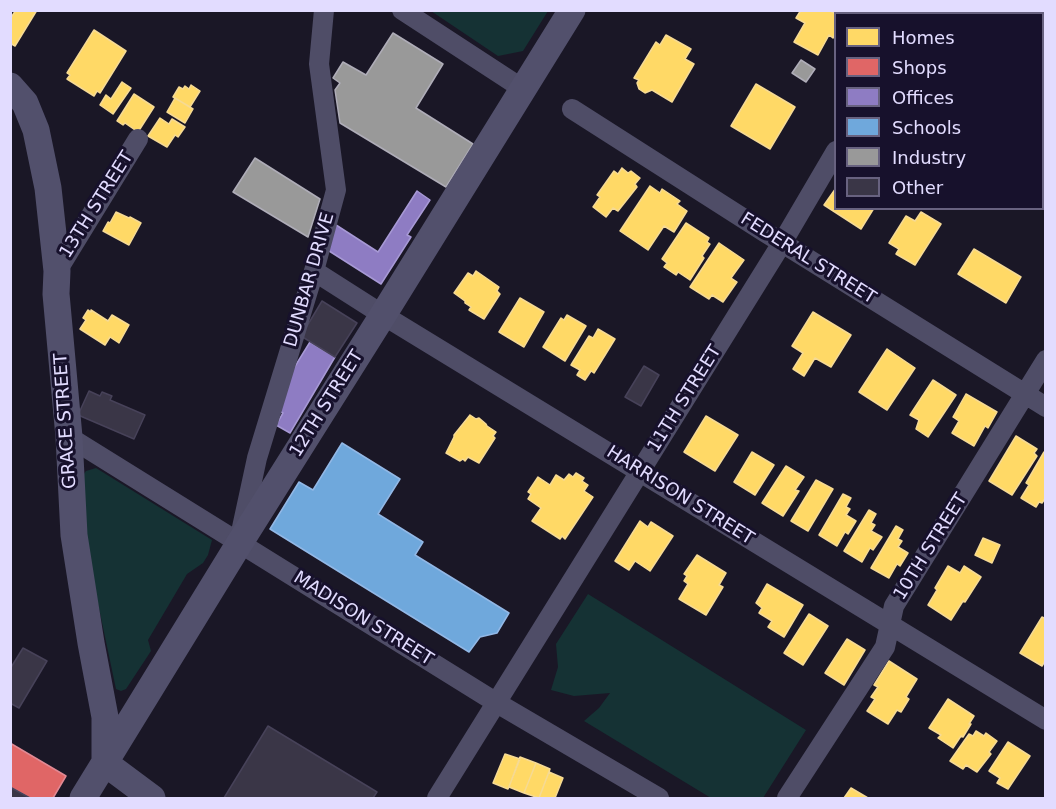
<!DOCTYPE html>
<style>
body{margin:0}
#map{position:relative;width:1056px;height:809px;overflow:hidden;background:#1a1726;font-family:"DejaVu Sans",sans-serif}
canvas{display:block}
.frame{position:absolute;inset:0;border:12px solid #e2dcff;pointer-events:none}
.legend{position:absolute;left:834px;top:12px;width:210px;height:198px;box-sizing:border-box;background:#17112c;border:2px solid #686280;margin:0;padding:8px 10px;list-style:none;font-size:18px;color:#e2dcff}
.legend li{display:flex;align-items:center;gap:12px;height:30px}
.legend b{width:30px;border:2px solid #686280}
</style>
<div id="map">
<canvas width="1056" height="809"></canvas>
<div class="frame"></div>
<ul class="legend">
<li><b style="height:16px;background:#ffd966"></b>Homes</li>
<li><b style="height:16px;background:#e06666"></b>Shops</li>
<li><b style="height:16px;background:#8e7cc3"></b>Offices</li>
<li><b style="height:16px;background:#6fa8dc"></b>Schools</li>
<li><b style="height:16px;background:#999"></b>Industry</li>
<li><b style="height:16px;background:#3a3647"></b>Other</li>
</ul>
</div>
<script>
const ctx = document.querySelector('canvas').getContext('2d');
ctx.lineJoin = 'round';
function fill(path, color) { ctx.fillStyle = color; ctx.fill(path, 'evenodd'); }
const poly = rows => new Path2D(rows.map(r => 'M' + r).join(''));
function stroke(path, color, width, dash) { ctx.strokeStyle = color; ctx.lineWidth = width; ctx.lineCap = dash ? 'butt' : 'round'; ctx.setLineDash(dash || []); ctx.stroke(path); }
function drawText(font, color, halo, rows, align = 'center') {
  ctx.font = font + ' "DejaVu Sans",sans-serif'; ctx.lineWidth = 6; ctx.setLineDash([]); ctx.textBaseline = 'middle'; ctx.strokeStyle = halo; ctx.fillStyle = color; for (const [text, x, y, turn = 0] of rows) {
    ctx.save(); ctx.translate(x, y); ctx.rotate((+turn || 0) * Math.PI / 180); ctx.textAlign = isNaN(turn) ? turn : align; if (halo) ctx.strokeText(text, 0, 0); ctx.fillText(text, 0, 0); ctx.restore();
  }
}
fill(poly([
 [431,11,548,11,523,51,498,56],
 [96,468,212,540,208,555,203,563,187,574,148,640,151,651,126,689,121,691,116,689,92,575,79,481,86,471],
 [588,594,806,730,763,798,711,798,584,721,599,708,610,693,574,696,551,690,558,667,556,644]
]), '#153234');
const homes = poly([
 [16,10,37,10,15,46,10,43,10,19,16,10],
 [801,10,829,10,836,14,836,33,833,38,829,35,818,55,794,42,805,23,796,18,801,10],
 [1008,10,1046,10,1046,16,1042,21,1042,14,1006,14,1008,10],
 [94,30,126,51,100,93,97,91,94,96,67,79,70,75,67,73,94,30],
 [666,35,691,49,685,59,694,64,672,102,652,90,645,93,639,89,637,83,639,80,634,78,656,42,660,45,666,35],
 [122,82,131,88,113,114,100,105,106,95,111,99,122,82],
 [756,84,795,107,770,149,731,126,756,84],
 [191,85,200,91,190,107,173,97,179,87,183,89,185,86,189,89,191,85],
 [134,94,154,107,138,132,125,123,123,125,117,121,134,94],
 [175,98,193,109,185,123,167,112,175,98],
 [160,118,169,124,172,119,185,127,178,137,175,135,167,147,148,136,160,118],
 [622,168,628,173,631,171,640,178,635,184,637,187,618,211,613,208,606,217,593,207,600,197,597,195,614,171,618,174,622,168],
 [650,186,660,193,662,189,680,201,677,204,687,211,674,232,664,226,648,250,620,231,650,186],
 [836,188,836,208,874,208,861,229,824,205,836,188],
 [116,212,129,218,130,217,141,223,129,245,103,231,108,222,110,223,116,212],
 [921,212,941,224,915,265,896,254,899,249,889,243,906,216,915,221,921,212],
 [686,223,709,238,707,242,710,244,702,256,704,258,690,280,678,272,676,275,664,267,667,263,662,259,686,223],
 [719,243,744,260,731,278,737,282,723,302,712,295,709,299,690,287,719,243],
 [974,249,1021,277,1006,303,958,274,974,249],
 [476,271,499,287,497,291,500,294,484,319,469,310,471,307,465,303,465,301,454,293,468,273,473,276,476,271],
 [520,298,544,312,524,347,499,332,520,298],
 [88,310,91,312,91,310,108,321,112,315,129,325,119,343,110,337,105,345,80,329,86,320,83,318,88,310],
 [813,312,851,335,831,367,815,358,804,376,793,369,803,353,792,346,813,312],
 [567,315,586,326,565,361,543,347,561,318,564,320,567,315],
 [598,329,615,339,594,373,591,371,585,380,577,375,580,370,571,365,589,336,593,338,598,329],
 [887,349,915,368,887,410,859,392,887,349],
 [933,380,956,395,928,437,916,429,919,420,910,415,933,380],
 [966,394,997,412,988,428,985,426,974,446,952,433,959,421,953,417,966,394],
 [470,415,476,419,479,418,486,424,487,426,496,432,493,436,495,438,479,463,468,457,465,461,463,459,460,461,446,453,454,437,454,435,470,415],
 [706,416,738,435,715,471,684,452,706,416],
 [1016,436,1037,449,1034,453,1037,456,1012,495,989,481,1016,436],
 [752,452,774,465,755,495,734,482,752,452],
 [1044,452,1046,453,1046,497,1042,503,1039,502,1036,507,1021,498,1029,485,1026,483,1044,452],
 [786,466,804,477,795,490,799,491,783,516,762,503,786,466],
 [576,473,584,478,582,481,588,485,584,491,593,497,565,539,562,536,560,539,532,521,541,508,528,499,531,494,528,492,538,477,550,485,556,475,564,480,569,474,573,477,576,473],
 [816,480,833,489,808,531,791,521,816,480],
 [843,494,851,498,846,507,850,509,846,515,856,521,848,534,845,532,837,546,819,535,843,494],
 [869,510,876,514,871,523,875,525,871,531,882,537,873,550,870,548,862,562,844,551,869,510],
 [640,521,648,527,651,522,673,536,650,571,635,561,629,570,615,561,640,521],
 [896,526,903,530,898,539,902,541,898,547,908,553,900,566,897,564,889,578,871,568,896,526],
 [983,538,1000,545,992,563,975,555,983,538],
 [697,555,726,573,719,585,723,587,706,615,679,599,688,584,684,581,687,576,684,574,697,555],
 [948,566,960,573,964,566,981,577,965,602,963,601,951,620,928,605,937,590,935,588,948,566],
 [767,584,803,605,784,637,768,627,772,621,759,613,762,608,756,603,767,584],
 [809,614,828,626,803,665,784,653,809,614],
 [1042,617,1046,619,1046,662,1045,661,1042,666,1020,653,1042,617],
 [847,639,865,650,844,685,825,673,847,639],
 [889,661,917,679,906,697,909,699,901,712,897,710,888,724,867,711,875,699,871,697,878,687,874,685,889,661],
 [948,699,974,716,969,724,971,724,963,737,961,736,953,748,938,738,941,735,929,728,948,699],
 [976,731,984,736,986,733,997,741,989,752,991,754,977,772,966,765,963,769,950,761,969,734,973,736,976,731],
 [1008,742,1030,756,1008,789,997,783,1000,778,989,771,1008,742],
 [505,754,520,759,508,789,493,783,505,754],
 [520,757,536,763,524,793,509,787,520,757],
 [536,763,550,769,539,798,524,793,536,763],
 [549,772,563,778,555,798,539,798,549,772],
 [851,788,868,798,844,798,851,788]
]);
fill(homes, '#ffd966');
stroke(homes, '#f6da94', 1.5);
const shops = poly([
 [10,743,66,776,53,798,30,798,10,787,10,743]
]);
fill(shops, '#e06666');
stroke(shops, '#e18994', 1.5);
const offices = poly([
 [417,191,430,200,407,235,411,237,381,284,326,249,333,223,378,252,417,191],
 [310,342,335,357,290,433,276,425,283,413,276,409,281,389,310,342]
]);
fill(offices, '#8e7cc3');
stroke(offices, '#a799d5', 1.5);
const schools = poly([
 [342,443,400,479,378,514,423,542,415,555,509,613,497,633,480,637,469,652,270,529,299,482,313,490,342,443]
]);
fill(schools, '#6fa8dc');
stroke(schools, '#92b8e6', 1.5);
const industry = poly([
 [393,33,443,64,416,108,473,144,446,187,340,123,335,90,340,83,333,78,343,62,366,75,393,33],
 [801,60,815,69,806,82,792,73,801,60],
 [255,158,320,199,308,237,233,192,255,158]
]);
fill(industry, '#999');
stroke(industry, '#afadb8', 1.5);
const building = poly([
 [322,301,357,323,335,357,301,336,322,301],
 [644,366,659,375,641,406,625,397,644,366],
 [89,391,100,396,102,392,112,396,110,400,145,415,134,439,78,415,89,391],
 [23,648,47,661,19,708,10,703,10,669,23,648],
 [268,726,377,792,373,798,224,798,268,726],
 [10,787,30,798,10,798,10,787]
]);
fill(building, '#3a3647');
stroke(building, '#474259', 1.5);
stroke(poly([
 [402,10,523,89],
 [907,10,912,14],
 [1042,92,1046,94],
 [572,109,763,231,1046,407],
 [57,271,138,139],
 [314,271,383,315,1046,720],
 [69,437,497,703,659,798],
 [241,532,257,458,314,271,336,190,319,64,324,10],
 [437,798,782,243,836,151],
 [787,798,885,647,894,606,1046,360]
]), '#4f4d67', 20);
stroke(poly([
 [10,86,25,103,36,130,48,188,57,271,56,294,69,437,74,535,91,643,105,717,105,763],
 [105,763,152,798],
 [83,798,239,544,383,315,572,10]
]), '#52506c', 27);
drawText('18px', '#e2dcff', '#17112c', [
 ["13TH STREET",97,205,-58],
 ["FEDERAL STREET",808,259,32],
 ["DUNBAR DRIVE",310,280,-74],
 ["11TH STREET",685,399,-58],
 ["12TH STREET",327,404,-58],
 ["GRACE STREET",66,421,-94],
 ["HARRISON STREET",680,496,32],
 ["10TH STREET",931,547,-58],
 ["MADISON STREET",363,619,32]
]);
</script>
